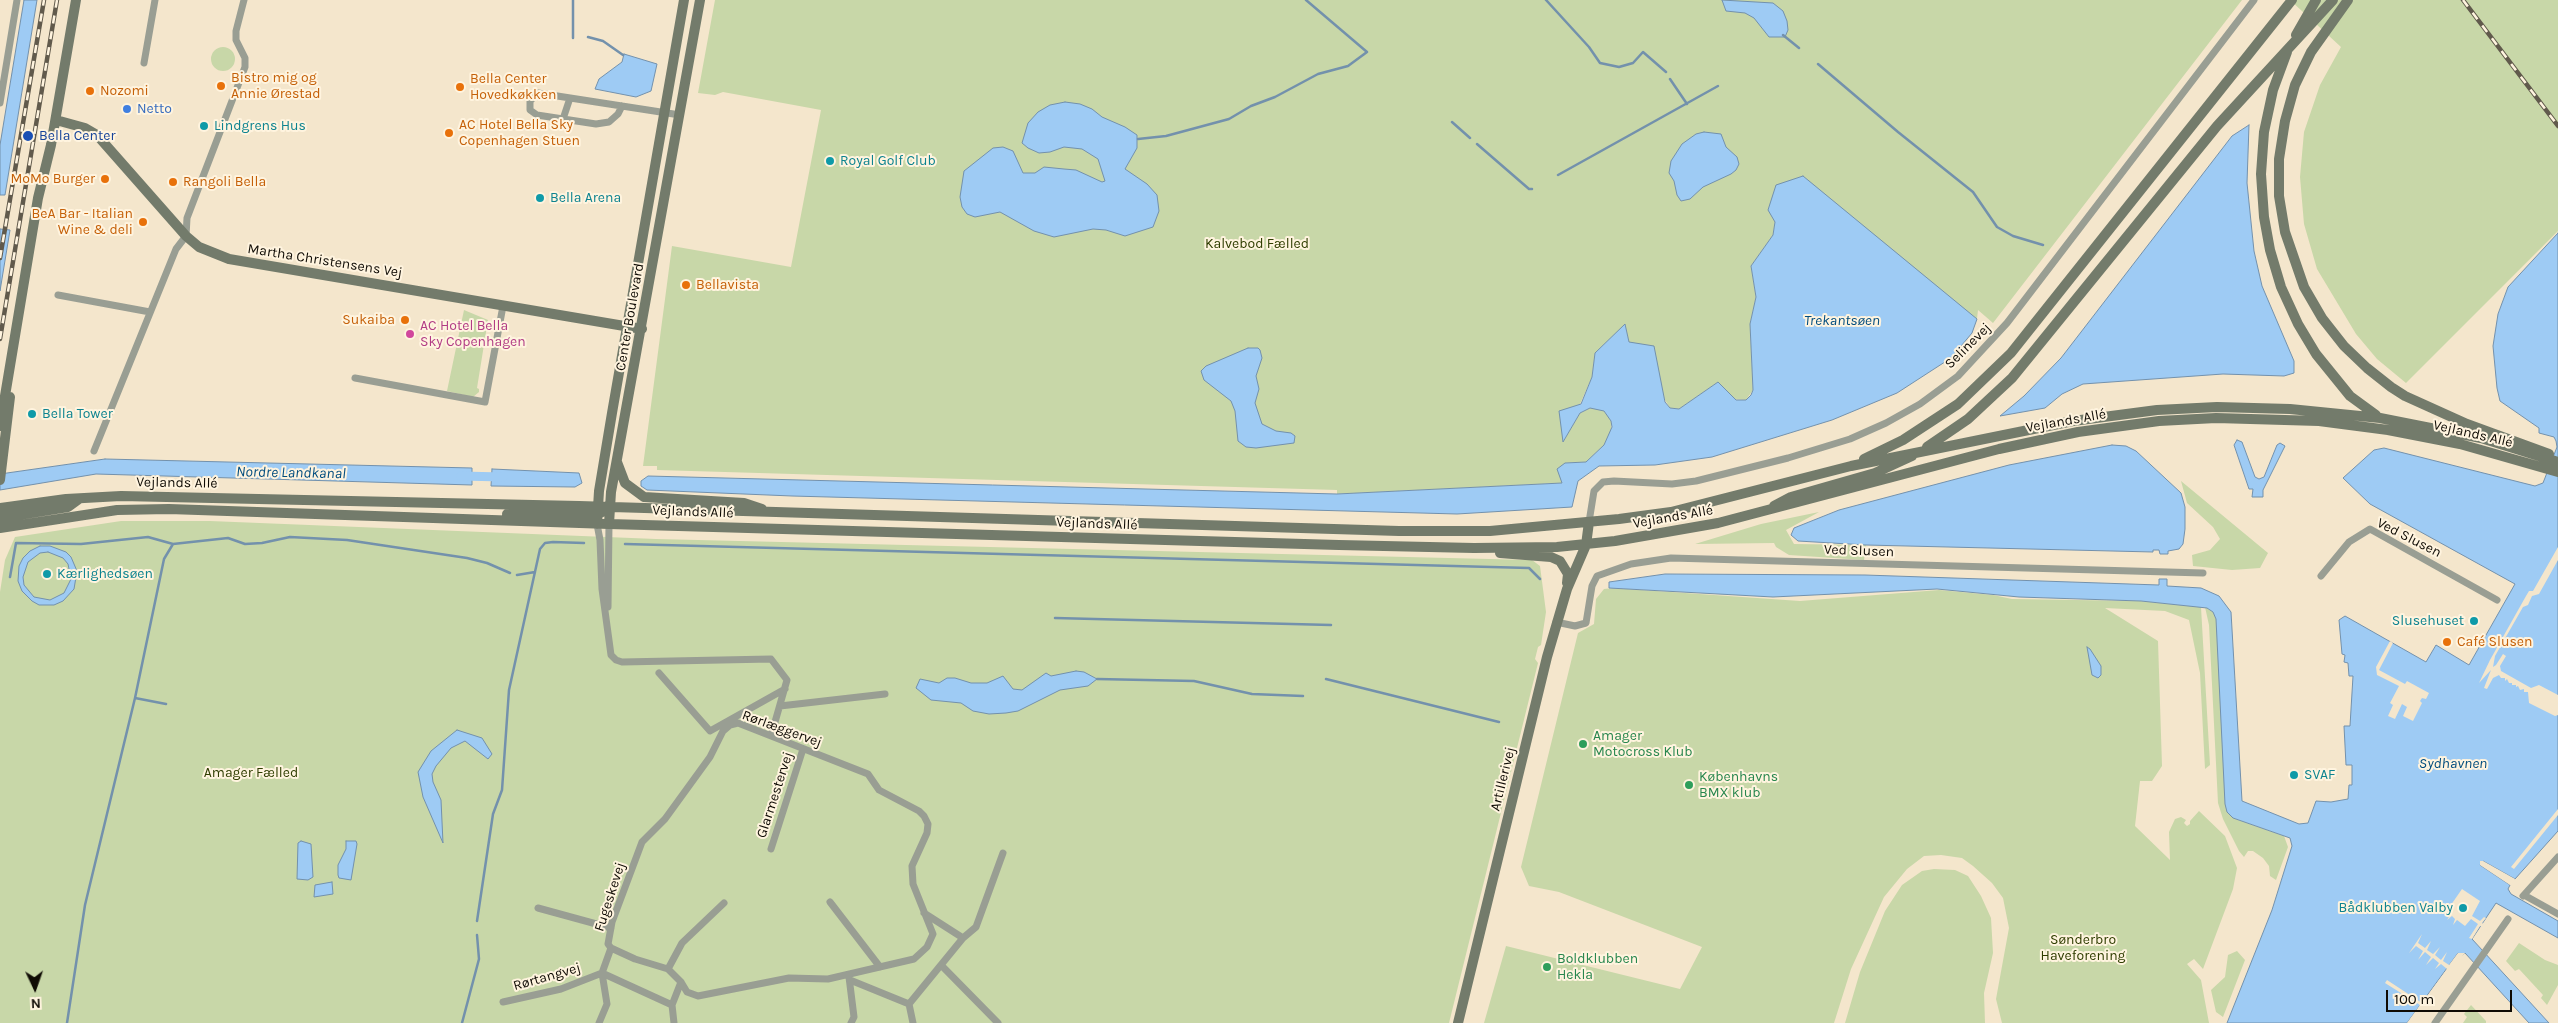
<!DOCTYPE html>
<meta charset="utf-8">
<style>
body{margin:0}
#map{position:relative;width:2558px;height:1023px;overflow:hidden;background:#f4e6cc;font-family:Karla,sans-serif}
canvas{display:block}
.north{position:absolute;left:10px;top:963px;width:50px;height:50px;-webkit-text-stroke:4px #fff4df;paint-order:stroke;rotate:177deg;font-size:14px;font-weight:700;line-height:20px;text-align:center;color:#0f0b04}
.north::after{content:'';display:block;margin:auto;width:18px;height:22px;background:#0f0b04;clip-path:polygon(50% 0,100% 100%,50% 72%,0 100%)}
.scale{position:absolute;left:2386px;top:990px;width:126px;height:22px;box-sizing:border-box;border:2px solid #0f0b04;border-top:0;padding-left:6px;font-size:15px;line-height:18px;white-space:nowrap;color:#0f0b04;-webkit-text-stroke:4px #fff4df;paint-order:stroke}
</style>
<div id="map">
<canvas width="2558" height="1023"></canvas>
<div class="north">N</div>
<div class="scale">100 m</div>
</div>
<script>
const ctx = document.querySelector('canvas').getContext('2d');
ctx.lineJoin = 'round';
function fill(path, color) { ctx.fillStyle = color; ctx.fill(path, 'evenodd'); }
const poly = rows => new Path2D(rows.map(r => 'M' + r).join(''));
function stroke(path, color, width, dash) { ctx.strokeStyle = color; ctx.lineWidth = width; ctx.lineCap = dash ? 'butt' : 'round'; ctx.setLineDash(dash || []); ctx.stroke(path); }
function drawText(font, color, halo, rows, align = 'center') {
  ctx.font = font + ' Karla,sans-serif'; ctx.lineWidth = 4; ctx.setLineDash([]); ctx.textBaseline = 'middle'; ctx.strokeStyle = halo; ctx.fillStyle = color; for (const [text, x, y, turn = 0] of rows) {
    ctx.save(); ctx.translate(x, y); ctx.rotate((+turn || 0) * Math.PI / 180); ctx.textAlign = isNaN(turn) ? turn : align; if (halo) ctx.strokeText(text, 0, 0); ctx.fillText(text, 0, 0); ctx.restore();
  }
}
fill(poly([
 [715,0,2242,0,1993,323,1978,310,1977,319,1775,222,1773,235,1751,266,1756,297,1750,324,1753,390,1746,400,1733,399,1718,382,1679,409,1670,408,1629,342,1625,325,1595,353,1592,377,1563,442,1580,413,1590,408,1600,408,1609,415,1611,421,1611,433,1604,445,1586,462,1565,463,1562,483,1337,494,1337,490,657,470,657,466,643,466,672,246,791,267,821,110,723,92,715,95,698,93],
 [2290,0,2558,0,2558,231,2406,383,2377,359,2356,334,2317,269,2304,224,2300,177,2304,132,2320,85,2341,47],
 '211 59a12 12 0 1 1 24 0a12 12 0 1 1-24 0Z',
 [464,310,488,320,477,388,479,389,479,392,473,397,447,391],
 [2181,481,2268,553,2260,568,2232,570,2193,566,2192,555,2210,550,2220,539,2213,527,2187,503],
 [1819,512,1786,530,1794,544,1866,545,1864,560,1789,555,1776,547,1774,543,1695,544,1761,524],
 [121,521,210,521,656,539,1532,560,1540,566,1546,612,1541,645,1538,647,1535,659,1538,663,1449,1023,0,1023,0,592,5,560,15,537],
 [1613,588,1800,601,1939,590,1993,595,2012,599,2141,601,2201,607,2210,765,2205,769,2200,673,2189,620,2165,611,2105,608,2158,641,2162,766,2152,781,2140,781,2135,826,2170,860,2169,832,2175,819,2181,817,2186,820,2184,823,2187,826,2190,824,2190,821,2199,811,2225,836,2237,868,2233,889,2203,969,2194,959,2187,964,2201,980,2209,1023,2002,1023,1996,999,2009,928,2003,898,1992,883,1973,866,1962,858,1941,855,1924,856,1907,869,1884,897,1851,969,1834,1023,1484,1023,1506,946,1680,989,1702,947,1559,892,1529,886,1521,867,1578,633,1594,624,1596,599,1604,589],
 [2205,607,2213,612,2216,619,2233,818,2284,836,2288,847,2276,880,2270,876,2269,866,2263,858,2253,851,2248,851,2244,857,2239,851,2223,819,2218,803,2209,625],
 [1934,869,1955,870,1968,876,1981,896,1991,918,1993,953,1984,993,1985,1023,1845,1023,1860,972,1885,911,1902,885,1922,871],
 [2519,943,2545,960,2558,965,2558,985,2547,1005,2541,998,2543,995,2519,969,2515,971,2506,961],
 [2237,951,2245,960,2223,1017,2216,1012,2211,990,2225,977,2228,955],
 [2471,1005,2486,1021,2486,1023,2463,1023,2467,1017,2464,1014]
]), '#c8d7a8');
const water = poly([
 [24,0,37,0,5,195,0,195,0,145,24,0],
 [1722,0,1773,3,1783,11,1787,21,1788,30,1785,37,1769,37,1754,18,1745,13,1726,11,1722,0],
 [624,54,657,64,651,91,636,97,595,89,599,79,622,62,624,54],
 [1065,102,1080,104,1092,109,1102,117,1125,127,1137,135,1137,148,1125,169,1147,184,1157,195,1159,211,1153,227,1125,236,1106,230,1093,229,1054,237,1034,231,1000,212,975,217,967,214,962,207,960,197,964,171,993,148,1003,147,1013,151,1023,173,1035,173,1044,167,1064,169,1076,170,1102,182,1105,181,1098,159,1082,149,1064,147,1050,152,1039,153,1028,148,1022,143,1028,123,1038,112,1050,105,1065,102],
 [2249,125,2247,183,2254,251,2262,286,2294,361,2294,373,2284,376,2223,374,2083,384,2062,394,2045,408,2000,416,2024,396,2061,358,2232,136,2249,125],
 [1704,132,1721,134,1726,147,1737,157,1739,164,1736,170,1731,174,1703,187,1690,199,1681,201,1677,195,1674,181,1669,173,1671,161,1682,144,1696,134,1704,132],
 [1803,176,1977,319,1972,333,1951,358,1897,393,1832,420,1712,457,1655,465,1599,466,1578,481,1572,507,1457,514,792,496,647,490,641,486,641,481,648,476,1337,494,1562,483,1557,469,1565,463,1586,462,1604,445,1612,427,1611,421,1604,411,1590,408,1580,413,1563,442,1559,411,1581,404,1592,377,1595,353,1625,324,1629,342,1654,346,1665,402,1670,408,1679,409,1718,382,1736,400,1746,400,1751,395,1753,390,1750,324,1756,297,1751,266,1773,235,1775,222,1768,210,1776,185,1803,176],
 [0,229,10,230,0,291,0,229],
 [2558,233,2558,831,2515,879,2483,861,2480,865,2510,885,2508,889,2511,894,2558,921,2558,938,2496,903,2472,939,2549,1023,2529,1023,2465,953,2462,956,2458,953,2407,1023,2227,1023,2272,910,2292,846,2290,838,2233,818,2227,812,2225,804,2216,619,2213,612,2207,608,2141,601,2019,597,1937,589,1773,597,1609,588,1609,582,1665,574,1865,575,2159,585,2159,579,2167,579,2167,586,2201,588,2219,596,2231,612,2242,801,2299,824,2308,823,2316,801,2331,802,2348,799,2349,785,2352,785,2352,765,2346,765,2344,726,2350,726,2353,676,2349,676,2348,663,2344,662,2345,655,2342,654,2339,620,2345,616,2426,662,2436,645,2469,665,2515,584,2370,504,2343,478,2374,450,2384,448,2535,486,2543,483,2557,447,2556,441,2554,437,2539,433,2539,428,2500,401,2497,388,2493,346,2498,314,2508,287,2558,233],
 [1248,348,1258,348,1260,350,1262,358,1256,376,1259,389,1255,403,1262,424,1276,431,1291,433,1295,436,1294,443,1256,448,1246,447,1238,441,1235,411,1231,401,1204,380,1201,371,1206,366,1248,348],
 [2237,440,2242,442,2255,477,2259,479,2264,477,2277,445,2280,443,2285,446,2263,490,2263,497,2252,497,2253,489,2249,489,2234,445,2237,440],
 [2112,445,2126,446,2136,451,2181,493,2185,507,2185,529,2183,544,2179,549,2168,551,2168,554,2160,554,2159,550,2153,550,2153,552,1866,545,1798,541,1791,535,1794,528,1839,510,2009,465,2112,445],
 [105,459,472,468,472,485,96,474,0,490,0,474,105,459],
 [492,469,579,473,582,483,575,487,491,486,492,469],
 [40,546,50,546,66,552,71,557,77,571,74,589,63,601,54,605,39,605,32,601,22,591,18,581,19,566,23,558,30,551,40,546],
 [48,552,63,558,68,564,71,579,64,593,50,600,34,597,24,585,23,577,28,562,40,553,48,552],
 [2087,647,2090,649,2101,666,2101,675,2098,678,2092,675,2087,647],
 [1076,671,1084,672,1097,679,1088,686,1060,690,1018,711,1006,713,989,714,973,711,961,703,931,700,916,688,920,679,939,683,947,678,955,678,971,683,987,683,1003,676,1013,689,1022,690,1046,673,1051,676,1076,671],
 [457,730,482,738,492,754,488,759,465,741,451,748,436,766,432,774,433,782,441,800,443,843,423,797,418,772,431,751,457,730],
 [301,841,311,844,313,877,308,880,297,879,298,843,301,841],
 [346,841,356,841,357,844,351,880,339,878,338,875,338,865,346,849,346,841],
 [332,882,333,894,314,897,315,885,332,882]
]);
fill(water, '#9ecbf4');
stroke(water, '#7391ac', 1);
fill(poly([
 [2558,547,2558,560,2539,594,2532,596,2528,605,2523,607,2495,656,2493,667,2496,665,2503,654,2506,656,2500,666,2501,671,2531,688,2539,685,2558,695,2558,715,2555,716,2529,703,2528,692,2524,692,2524,689,2520,690,2518,686,2516,687,2516,685,2512,685,2512,683,2509,683,2507,679,2505,681,2505,678,2501,678,2499,675,2493,678,2487,689,2484,688,2491,670,2479,683,2490,660,2526,596,2529,591,2533,591],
 [2390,641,2393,643,2379,670,2405,684,2407,681,2429,693,2426,699,2422,698,2420,701,2422,703,2413,721,2403,716,2407,707,2402,704,2395,719,2388,716,2393,705,2390,703,2399,686,2377,675,2376,667],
 [2558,809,2558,815,2514,869,2511,867],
 [2480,861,2483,861,2515,879,2513,881,2482,863,2511,883,2510,885,2480,865],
 [2462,889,2480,901,2472,916,2480,921,2484,917,2486,918,2482,923,2485,925,2483,927,2480,926,2472,939,2469,938,2478,924,2471,919,2465,926,2457,920,2453,925,2455,919,2452,916,2447,920,2450,915,2446,912],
 [2422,934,2418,943,2425,948,2431,941,2427,950,2433,954,2440,947,2435,955,2441,960,2447,952,2443,961,2449,965,2458,953,2465,953,2461,958,2459,957,2410,1023,2407,1023,2420,1005,2385,983,2387,980,2422,1003,2447,969,2441,964,2435,969,2439,963,2433,958,2426,965,2431,957,2425,952,2418,960,2423,951,2416,946,2409,953]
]), '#f4e6cc');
stroke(poly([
 [573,0,573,38],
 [1546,0,1589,47,1600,63,1619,67,1633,63,1643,52,1666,72],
 [1783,35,1799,48],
 [588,37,603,41,623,55],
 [1818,64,1898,132,1973,192,1997,227,2013,236,2043,245],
 [1670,79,1687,104],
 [1452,122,1470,138],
 [1138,139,1166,136,1229,119,1251,106,1275,97,1318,74,1348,66,1367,52,1306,0],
 [1477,144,1529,189,1532,189],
 [1558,175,1718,86],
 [625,544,1529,568,1540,579],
 [517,575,535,572],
 [10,577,16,543,81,544,148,537,173,544],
 [1055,618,1331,625],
 [1097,679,1194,681,1252,694,1303,696],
 [1326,679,1499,722],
 [135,698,166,704],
 [477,921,493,814,502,790,509,690,540,549,545,543,553,542,584,543],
 [67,1023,85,905,135,698,164,559,173,544,228,538,245,544,262,543,290,537,347,540,467,558,487,563,510,573],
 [462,1023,479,959,477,935]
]), '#7391ac', 2.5);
stroke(poly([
 [461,476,503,477]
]), '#9ecbf4', 9);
stroke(poly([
 [144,63,155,0],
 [0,103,17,0],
 [622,106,618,114,609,122,596,124,537,115,530,110,530,101,538,93,680,115],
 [563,119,570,98],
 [58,295,150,312],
 [355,378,485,402,503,306],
 [94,451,176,249,186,236,187,218,245,67,245,58,236,40,236,31,244,0],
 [1589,522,1594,491,1603,482,1614,481,1672,484,1696,481,1788,458,1850,439,1886,423,1920,404,1958,376,2007,323,2254,0],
 [597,524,600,540,602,589,611,655,616,660,622,662,771,659,787,680,771,736],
 [2321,576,2349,542,2370,529,2497,600],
 [608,607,609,524],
 [1556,622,1575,626,1586,623,1592,586,1597,576,1631,564,1671,558,2203,573],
 [659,673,710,731,785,689],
 [780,706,885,694],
 [738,723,868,774,879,790,919,811,924,816,928,824,927,833,912,866,913,884,933,934,927,947,914,959,828,979,789,978,698,996,687,992,681,982,668,969,635,959,611,948,608,944,612,922,642,842,665,819,710,757,723,731,730,725,738,723],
 [771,849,803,749],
 [2524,895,2558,914],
 [2523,896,2558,857],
 [830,902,880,967],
 [538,908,611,928],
 [963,938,976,927,1003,853],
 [941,965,998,1023],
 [668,969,682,943,724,903],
 [602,973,672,1005],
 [849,977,854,1017,851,1023],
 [850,980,909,1004,913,1023],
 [503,1002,561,989,602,973,611,948],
 [909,1004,963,938,924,913],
 [599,1023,607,1004,602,973],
 [674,1023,672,1005,681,982],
 [2435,1023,2508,919]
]), '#999e93', 7);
stroke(poly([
 [2348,0,2311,52,2295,85,2285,121,2279,159,2279,196,2285,232,2304,287,2322,318,2344,346,2367,368,2391,387,2405,396,2467,424,2549,454],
 [2296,35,2316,0],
 [2287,52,2273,90,2264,132,2261,174,2264,217,2270,250,2281,287,2298,324,2316,354,2350,396,2376,415],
 [56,120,85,128,97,135,186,236,199,247,229,259,642,329],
 [0,426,38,198,51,145,76,0],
 [1927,447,1968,419,2012,378,2217,126,2333,0],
 [1864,459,1903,440,1958,404,2011,353,2292,0],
 [617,462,625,483,644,497,744,503,762,509],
 [0,480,10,397],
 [1774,506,1791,497,1875,473,1912,456],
 [0,508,66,499,121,496,579,506,1399,531,1490,531,1619,519,1671,512,1851,466,2073,421,2157,410,2217,407,2290,409,2380,418,2481,438,2558,462],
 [507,514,597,515,602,512],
 [0,518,68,507,79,499],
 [597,524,599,491,612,413,684,0],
 [609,524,611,492,700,0],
 [0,528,117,510,169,509,609,524,1339,545,1474,548,1557,547,1615,541,1718,523,1999,449,2078,432,2159,421,2216,418,2319,421,2388,430,2460,444,2558,472],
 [1500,553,1551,557,1560,561,1568,574,1567,583],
 [1458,1023,1547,657,1567,589,1586,545,1589,522]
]), '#737b6b', 10);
const rail = poly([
 [2463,0,2558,126],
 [0,258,44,0],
 [0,339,57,0]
]);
stroke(rail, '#615a4c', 4.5);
stroke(rail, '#fff4df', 2.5, [8]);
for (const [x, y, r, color] of [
 [221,86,5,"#e8710a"],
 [460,87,5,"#e8710a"],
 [90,91,5,"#e8710a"],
 [127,109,5,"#3f7fe0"],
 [204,126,5,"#0f9aa8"],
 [449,133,5,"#e8710a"],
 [28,136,6,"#1a4fb4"],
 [830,161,5,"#0f9aa8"],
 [105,179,5,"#e8710a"],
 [173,182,5,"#e8710a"],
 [540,198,5,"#0f9aa8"],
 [143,222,5,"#e8710a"],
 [686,285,5,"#e8710a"],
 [405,320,5,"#e8710a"],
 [410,334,5,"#d1479c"],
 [32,414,5,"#0f9aa8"],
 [47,574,5,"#0f9aa8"],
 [2474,621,5,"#0f9aa8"],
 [2447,642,5,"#e8710a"],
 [1583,744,5,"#2e9e5b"],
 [2294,775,5,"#0f9aa8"],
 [1689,785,5,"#2e9e5b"],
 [2463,908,5,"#0f9aa8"],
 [1547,967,5,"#2e9e5b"]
]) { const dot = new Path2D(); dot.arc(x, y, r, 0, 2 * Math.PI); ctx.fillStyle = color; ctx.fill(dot); stroke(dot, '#fff4df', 2); }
drawText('14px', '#c56008', '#fff4df', [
 ["Bistro mig og",231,78],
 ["Annie Ørestad",231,94],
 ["Bella Center",470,79],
 ["Hovedkøkken",470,95],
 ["Nozomi",100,91],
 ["AC Hotel Bella Sky",459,125],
 ["Copenhagen Stuen",459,141],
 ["MoMo Burger",95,179,"right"],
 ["Rangoli Bella",183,182],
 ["BeA Bar - Italian",133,214,"right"],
 ["Wine & deli",133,230,"right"],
 ["Bellavista",696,285],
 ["Sukaiba",395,320,"right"],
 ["Café Slusen",2457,642]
], 'left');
drawText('14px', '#366cbe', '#fff4df', [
 ["Netto",137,109]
], 'left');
drawText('14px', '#0d838f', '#fff4df', [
 ["Lindgrens Hus",214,126],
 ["Royal Golf Club",840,161],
 ["Bella Arena",550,198],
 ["Bella Tower",42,414],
 ["Kærlighedsøen",57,574],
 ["Slusehuset",2464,621,"right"],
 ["SVAF",2304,775],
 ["Bådklubben Valby",2453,908,"right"]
], 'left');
drawText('14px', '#164399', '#fff4df', [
 ["Bella Center",39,136]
], 'left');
drawText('14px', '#2f3d00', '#fff4df', [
 ["Kalvebod Fælled",1257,244],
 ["Amager Fælled",251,773],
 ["Sønderbro",2083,940],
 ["Haveforening",2083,956]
]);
drawText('14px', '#0f0b04', '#fff4df', [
 ["Martha Christensens Vej",325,261,9],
 ["Center Boulevard",630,317,-80],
 ["Selinevej",1968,346,-45],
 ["Vejlands Allé",2066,421,-10],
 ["Vejlands Allé",2473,434,13],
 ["Vejlands Allé",177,483,1],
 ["Vejlands Allé",693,512,2],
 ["Vejlands Allé",1673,517,-10],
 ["Vejlands Allé",1097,524,2],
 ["Ved Slusen",2409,538,27],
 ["Ved Slusen",1859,551,2],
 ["Rørlæggervej",782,729,20],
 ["Artillerivej",1503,779,-76],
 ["Glarmestervej",775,795,-72],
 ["Fugeskevej",610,897,-72],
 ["Rørtangvej",547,977,-16]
]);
drawText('14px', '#b23c85', '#fff4df', [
 ["AC Hotel Bella",420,326],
 ["Sky Copenhagen",420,342]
], 'left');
drawText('14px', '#27864d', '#fff4df', [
 ["Amager",1593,736],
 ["Motocross Klub",1593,752],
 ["Københavns",1699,777],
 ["BMX klub",1699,793],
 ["Boldklubben",1557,959],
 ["Hekla",1557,975]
], 'left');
drawText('italic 15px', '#004c7e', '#fff4df', [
 ["Trekantsøen",1842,321],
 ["Nordre Landkanal",291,473,1],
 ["Sydhavnen",2453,764]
]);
</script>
